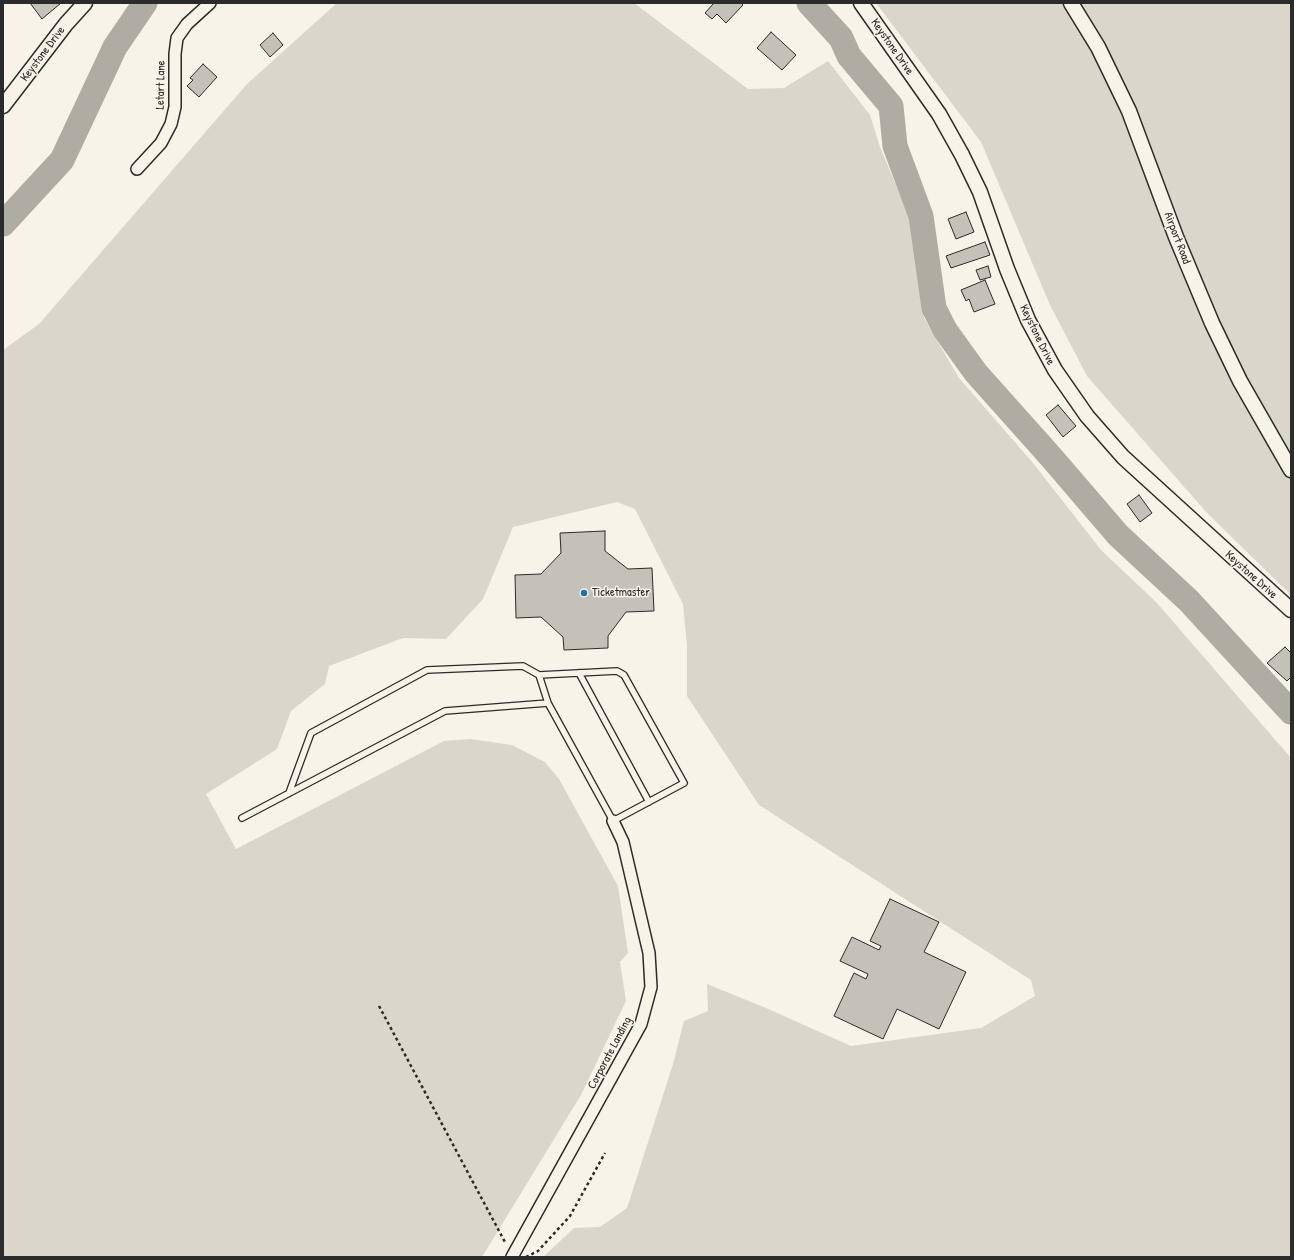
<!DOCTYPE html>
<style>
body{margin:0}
#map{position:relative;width:1294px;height:1260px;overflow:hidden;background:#f7f3e8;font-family:"Patrick Hand",sans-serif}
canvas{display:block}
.frame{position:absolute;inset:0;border:4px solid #2b2b2b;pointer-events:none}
</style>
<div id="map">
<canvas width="1294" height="1260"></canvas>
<div class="frame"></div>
</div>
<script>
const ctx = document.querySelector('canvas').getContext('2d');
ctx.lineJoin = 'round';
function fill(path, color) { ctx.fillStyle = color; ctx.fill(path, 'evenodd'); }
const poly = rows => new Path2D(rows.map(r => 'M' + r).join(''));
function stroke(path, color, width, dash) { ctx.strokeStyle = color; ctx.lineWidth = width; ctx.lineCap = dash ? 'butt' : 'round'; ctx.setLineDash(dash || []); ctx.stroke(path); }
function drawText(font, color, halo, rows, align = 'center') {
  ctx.font = font + ' "Patrick Hand",sans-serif'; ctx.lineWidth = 3; ctx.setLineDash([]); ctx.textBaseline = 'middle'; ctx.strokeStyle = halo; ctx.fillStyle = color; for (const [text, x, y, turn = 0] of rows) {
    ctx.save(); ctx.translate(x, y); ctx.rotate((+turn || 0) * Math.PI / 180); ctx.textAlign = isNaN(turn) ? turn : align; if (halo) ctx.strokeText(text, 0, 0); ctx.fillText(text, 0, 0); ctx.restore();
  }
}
fill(poly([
 [337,3,634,3,748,89,784,88,828,61,870,115,880,147,921,244,924,318,959,378,1033,463,1101,550,1157,603,1291,758,1291,1257,543,1257,574,1228,600,1227,627,1208,673,1064,684,1021,708,1011,707,984,766,1008,851,1046,981,1028,1035,996,1031,980,759,805,687,696,687,646,683,604,635,509,617,502,513,527,483,599,446,639,403,638,329,666,325,684,291,711,277,749,206,794,236,849,444,741,470,739,512,745,545,762,559,779,618,886,628,953,620,962,626,1001,581,1095,482,1257,3,1257,3,350,39,324,247,84],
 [876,3,1291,3,1291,595,1207,513,1087,376,1050,305,981,142]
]), '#dad6cc');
stroke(poly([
 [809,3,841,38,849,56,891,106,895,146,921,216,934,308,945,330,976,373,1051,457,1118,535,1189,601,1291,712],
 [3,224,62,160,115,47,145,3]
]), '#afaca4', 25);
const building = poly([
 [30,3,61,3,42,19,30,3],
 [714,3,741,3,743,5,726,23,717,14,712,19,705,13,714,3],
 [771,32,796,55,782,70,757,48,771,32],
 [273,33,283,45,270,57,260,45,273,33],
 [203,64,217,77,199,97,187,86,193,80,190,78,203,64],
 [966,212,974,232,956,239,948,219,966,212],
 [985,242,990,255,951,268,946,256,985,242],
 [988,266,991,277,980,280,976,270,988,266],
 [985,280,995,304,974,312,969,299,966,301,961,290,985,280],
 [1058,405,1076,426,1063,437,1046,415,1058,405],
 [1139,495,1152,513,1140,522,1127,504,1139,495],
 [605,531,605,551,628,569,652,568,654,611,626,612,608,636,608,648,564,650,563,637,541,617,516,618,515,575,541,574,561,553,560,533,605,531],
 [1285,647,1291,653,1291,677,1287,681,1267,663,1285,647],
 [890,899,939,922,924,952,966,972,939,1029,897,1009,883,1039,834,1016,854,973,866,979,868,974,840,961,852,937,879,950,881,946,870,941,890,899]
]);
fill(building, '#c4c1b9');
stroke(building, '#2b2b2b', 1);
const service = poly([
 [579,673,649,802],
 [289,793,311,733,427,670,523,666,539,675,617,671,624,675,684,783,613,821,548,703,539,675],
 [242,818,445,711,548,703]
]);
const minor = poly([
 [137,169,161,143,171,124,175,107,175,54,177,38,187,24,210,3],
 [512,1257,641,1024,651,987,649,953,641,919,623,842,613,821]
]);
const tertiary = poly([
 [861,3,939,114,962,155,980,192,1007,269,1028,320,1055,370,1087,416,1123,457,1291,610],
 [1071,3,1098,47,1129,111,1176,237,1212,323,1240,381,1291,470],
 [3,106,66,24,85,3]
]);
stroke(service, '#2b2b2b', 8);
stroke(minor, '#2b2b2b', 14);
stroke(tertiary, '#2b2b2b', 17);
stroke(poly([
 [379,1006,506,1244],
 [526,1257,538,1251,570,1216,605,1153]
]), '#2b2b2b', 2.5, [3, 3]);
stroke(service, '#f7f3e8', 5.5);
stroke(minor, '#f7f3e8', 11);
stroke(tertiary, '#f7f3e8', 14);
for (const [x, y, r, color] of [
 [584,593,4,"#1f6fb2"]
]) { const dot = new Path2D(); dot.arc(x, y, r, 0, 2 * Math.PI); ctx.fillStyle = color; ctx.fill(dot); stroke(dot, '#f7f3e8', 1.5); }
drawText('12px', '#2b2b2b', '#f7f3e8', [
 ["Keystone Drive",892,47,55],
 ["Keystone Drive",43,54,-53],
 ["Letart Lane",161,85,-89],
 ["Airport Road",1177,238,69],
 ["Keystone Drive",1037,335,64],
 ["Keystone Drive",1251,575,42],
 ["Corporate Landing",610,1053,-62]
]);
drawText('12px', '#2b2b2b', '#f7f3e8', [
 ["Ticketmaster",592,593]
], 'left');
</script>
